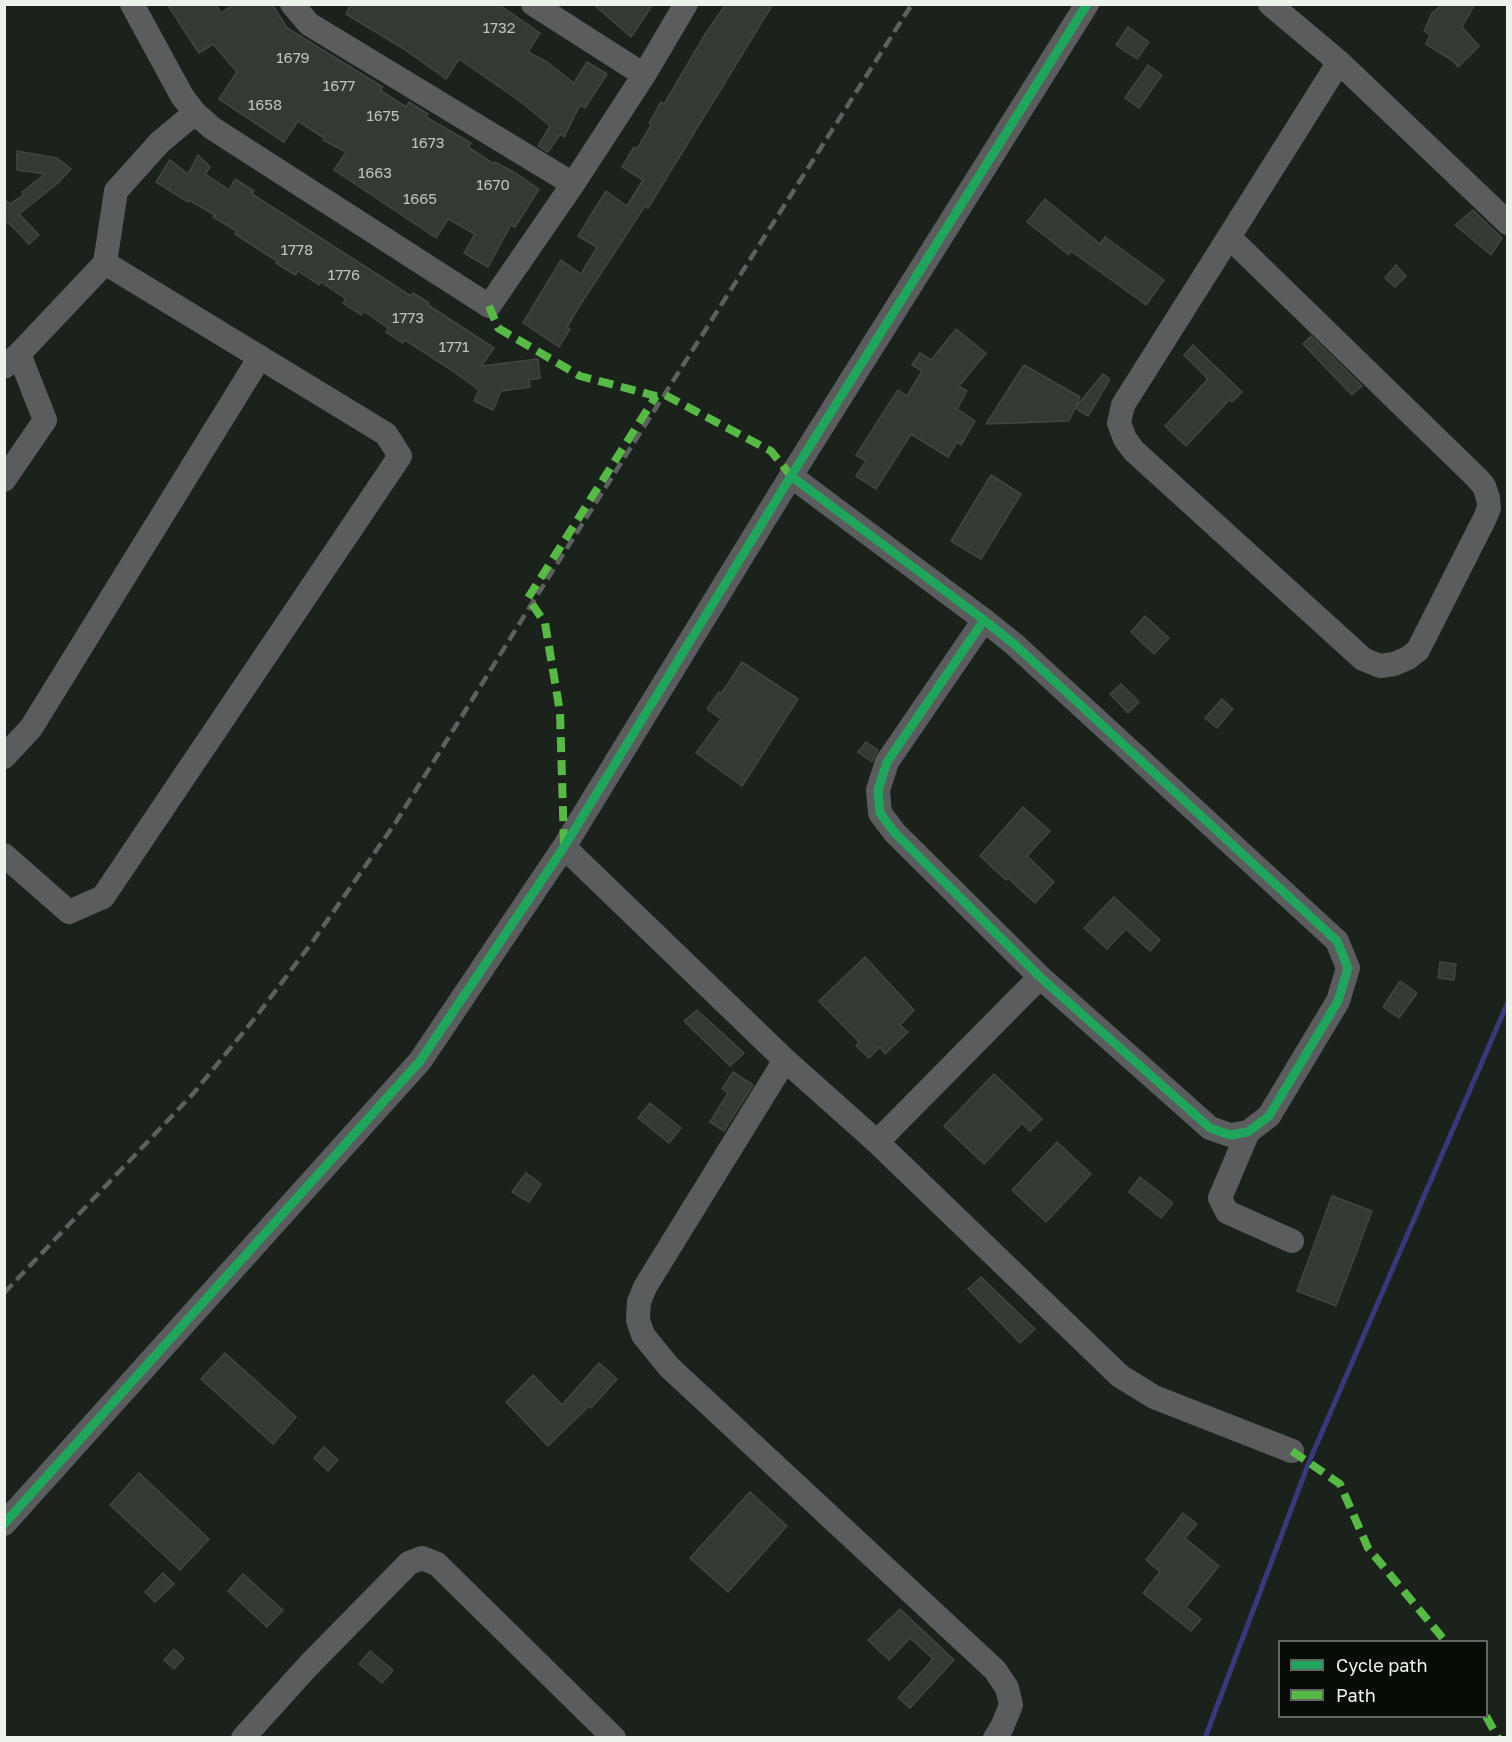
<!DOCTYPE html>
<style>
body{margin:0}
#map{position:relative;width:1512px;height:1742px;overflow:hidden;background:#1b211b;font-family:"Golos Text",sans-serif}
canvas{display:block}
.frame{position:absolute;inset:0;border:6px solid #ebf3eb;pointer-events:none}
.legend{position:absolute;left:1278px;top:1640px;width:210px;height:78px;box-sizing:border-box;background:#070c07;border:2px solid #626862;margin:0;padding:8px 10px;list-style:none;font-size:18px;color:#ebf3eb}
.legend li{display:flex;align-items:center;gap:12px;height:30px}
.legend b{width:30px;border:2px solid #626862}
</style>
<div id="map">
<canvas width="1512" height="1742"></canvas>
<div class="frame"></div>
<ul class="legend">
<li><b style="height:8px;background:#20a55d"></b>Cycle path</li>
<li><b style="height:8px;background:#58b947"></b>Path</li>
</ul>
</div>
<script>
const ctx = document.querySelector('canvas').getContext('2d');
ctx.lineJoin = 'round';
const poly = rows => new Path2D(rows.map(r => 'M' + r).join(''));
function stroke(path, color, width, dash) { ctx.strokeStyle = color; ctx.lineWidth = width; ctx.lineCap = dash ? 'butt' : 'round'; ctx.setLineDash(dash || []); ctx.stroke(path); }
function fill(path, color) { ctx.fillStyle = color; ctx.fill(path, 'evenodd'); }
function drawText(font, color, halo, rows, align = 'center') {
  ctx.font = font + ' "Golos Text",sans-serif'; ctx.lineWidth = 4.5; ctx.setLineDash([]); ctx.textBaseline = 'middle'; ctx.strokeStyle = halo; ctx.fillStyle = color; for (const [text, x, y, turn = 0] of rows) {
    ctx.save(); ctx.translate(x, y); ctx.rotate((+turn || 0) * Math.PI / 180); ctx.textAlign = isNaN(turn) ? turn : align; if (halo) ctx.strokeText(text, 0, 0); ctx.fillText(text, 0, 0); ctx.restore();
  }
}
stroke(poly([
 [1205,1738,1309,1462,1508,1002]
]), '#37397b', 5);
const building = poly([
 [167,4,215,4,221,13,234,4,272,4,287,28,383,87,380,90,406,107,409,102,428,114,426,117,471,143,468,147,494,164,495,162,517,174,539,189,515,227,511,225,488,267,464,253,475,234,448,219,436,238,334,170,346,152,323,140,324,138,298,121,284,142,219,99,237,72,213,44,199,53,167,4],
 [351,4,498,4,540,33,528,52,547,62,574,83,587,62,607,74,585,108,580,105,564,137,560,134,548,152,538,146,550,126,521,102,459,59,446,79,404,49,346,14,351,4],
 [593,4,653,4,631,37,593,4],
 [726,4,773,4,648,208,645,206,580,305,567,327,570,329,559,347,523,323,561,260,581,274,597,247,578,236,606,191,627,206,643,180,622,167,634,147,637,149,651,125,649,123,661,102,664,104,706,33,726,4],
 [1443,4,1475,4,1462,27,1479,46,1458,67,1453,61,1426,44,1430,35,1424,31,1432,13,1443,4],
 [1128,27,1149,42,1137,59,1116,45,1128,27],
 [1148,65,1162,75,1139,108,1125,98,1148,65],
 [17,151,57,158,71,169,58,183,19,214,39,235,29,244,8,222,4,225,4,199,10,204,24,195,22,192,45,174,17,170,17,151],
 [198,155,210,167,205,174,229,190,235,179,254,191,252,194,411,296,413,293,429,303,428,305,494,348,481,366,538,359,540,378,529,380,530,387,501,391,493,410,474,401,479,390,453,371,405,340,403,343,386,332,388,328,364,311,361,315,343,303,346,299,321,282,319,285,298,271,295,275,276,263,277,261,235,234,237,231,213,217,215,215,189,200,188,202,156,182,170,160,188,174,198,155],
 [1045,199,1100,244,1105,237,1164,280,1146,305,1071,251,1069,255,1027,222,1045,199],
 [1473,210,1502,238,1491,255,1455,225,1473,210],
 [1396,265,1406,276,1395,287,1385,278,1396,265],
 [956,329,986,353,959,386,967,391,957,409,975,421,961,445,957,442,948,457,911,434,876,489,856,476,866,461,856,455,898,390,907,396,922,371,912,365,920,353,931,360,956,329],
 [1311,336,1362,386,1352,395,1303,344,1311,336],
 [1193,345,1242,392,1232,402,1230,399,1186,446,1165,426,1208,379,1184,355,1193,345],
 [1024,365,1080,397,1069,421,986,424,1024,365],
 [1103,374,1110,379,1088,416,1075,408,1103,374],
 [991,475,1021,494,981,559,951,541,991,475],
 [1145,616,1169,638,1154,654,1131,632,1145,616],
 [742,662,798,699,742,786,696,753,721,719,707,709,719,692,721,694,742,662],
 [1121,684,1139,702,1128,713,1110,694,1121,684],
 [1222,699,1233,709,1217,728,1205,718,1222,699],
 [866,742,878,750,872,762,858,752,866,742],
 [1023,807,1050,831,1027,856,1054,882,1035,903,1008,878,1006,880,980,856,1023,807],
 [1114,897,1160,940,1150,951,1126,929,1107,949,1084,928,1114,897],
 [865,957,914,1010,900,1025,908,1032,885,1054,880,1047,869,1058,856,1046,859,1042,819,1001,865,957],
 [1440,962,1456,964,1454,980,1438,978,1440,962],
 [1400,981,1417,993,1399,1018,1383,1007,1400,981],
 [697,1010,744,1053,730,1066,684,1021,697,1010],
 [733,1072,753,1085,724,1131,710,1122,728,1093,722,1089,733,1072],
 [994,1074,1042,1119,1030,1131,1022,1123,984,1164,944,1126,994,1074],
 [650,1103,681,1128,669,1143,638,1118,650,1103],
 [1057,1142,1091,1174,1046,1222,1012,1190,1057,1142],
 [526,1173,541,1184,529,1202,512,1192,526,1173],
 [1140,1177,1173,1203,1161,1218,1129,1192,1140,1177],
 [1332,1196,1372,1211,1336,1306,1297,1291,1332,1196],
 [981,1277,1035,1329,1020,1343,968,1289,981,1277],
 [225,1353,296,1417,273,1444,201,1379,225,1353],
 [599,1363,617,1379,591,1408,589,1406,548,1446,506,1402,533,1375,562,1405,599,1363],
 [324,1447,338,1460,328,1471,314,1458,324,1447],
 [139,1473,209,1539,180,1570,110,1505,139,1473],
 [750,1492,787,1526,728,1592,690,1558,750,1492],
 [1183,1513,1197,1524,1185,1538,1219,1566,1186,1607,1201,1619,1191,1631,1143,1593,1160,1572,1146,1560,1183,1513],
 [163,1573,174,1584,155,1602,145,1592,163,1573],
 [243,1574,283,1610,267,1627,228,1591,243,1574],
 [900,1609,954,1660,910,1708,898,1698,933,1659,910,1638,889,1660,868,1640,900,1609],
 [174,1649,184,1658,174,1669,164,1660,174,1649],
 [370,1651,393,1670,382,1683,359,1664,370,1651]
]);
fill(building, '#343934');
stroke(building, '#414641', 1.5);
stroke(poly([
 [132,4,182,96,195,113,212,128,489,306,573,184,644,75,686,4],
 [292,4,309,24,573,184],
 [533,4,644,75],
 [1270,4,1339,62,1508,223],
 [1229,237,1476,477,1484,486,1488,498,1489,508,1485,518,1418,650,1408,658,1394,664,1380,666,1363,659,1134,451,1125,439,1119,423,1123,405,1229,237,1339,62],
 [4,367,19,354,105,263,116,191,160,142,195,113],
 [791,476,984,620,1014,644,1337,941,1348,968,1338,1001,1269,1116,1248,1132,1230,1135,1210,1128,1040,977,895,833,880,813,878,790,887,762,984,620],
 [4,480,45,420,19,354],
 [4,757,31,728,260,357],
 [564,847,785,1060,877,1142,1120,1376,1154,1397,1292,1451],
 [4,855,69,912,103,897,400,456,386,434,105,263],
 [785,1060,645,1287,639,1302,638,1320,643,1335,669,1367,995,1670,1007,1688,1011,1705,1002,1727,995,1738],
 [1248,1132,1220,1198,1227,1212,1292,1241],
 [877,1142,1040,977],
 [4,1524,420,1061,564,847,791,476,1087,4],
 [243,1738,308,1666,409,1563,422,1558,437,1564,614,1738]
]), '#5b5c5d', 24);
stroke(poly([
 [4,1293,192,1095,255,1018,313,941,396,822,531,605,912,4]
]), '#5d605e', 4.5, [12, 6]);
stroke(poly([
 [489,306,498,328,580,376,656,396,665,395,771,451,791,476],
 [564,844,560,712,545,623,528,598,656,396],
 [1292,1451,1340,1484,1368,1548,1446,1642],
 [1486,1716,1498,1738]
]), '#58b947', 8, [15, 8]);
stroke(poly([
 [791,476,984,620,1014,644,1337,941,1348,968,1338,1001,1269,1116,1248,1132,1230,1135,1210,1128,1040,977,895,833,880,813,878,790,887,762,984,620],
 [4,1524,420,1061,564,847,791,476,1087,4]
]), '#20a55d', 9);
drawText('15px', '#bdc4bd', null, [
 ["1732",499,28],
 ["1679",293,58],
 ["1677",339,86],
 ["1658",265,105],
 ["1675",383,116],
 ["1673",428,143],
 ["1663",375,173],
 ["1670",493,185],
 ["1665",420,199],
 ["1778",297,250],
 ["1776",344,275],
 ["1773",408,318],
 ["1771",454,347]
]);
</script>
